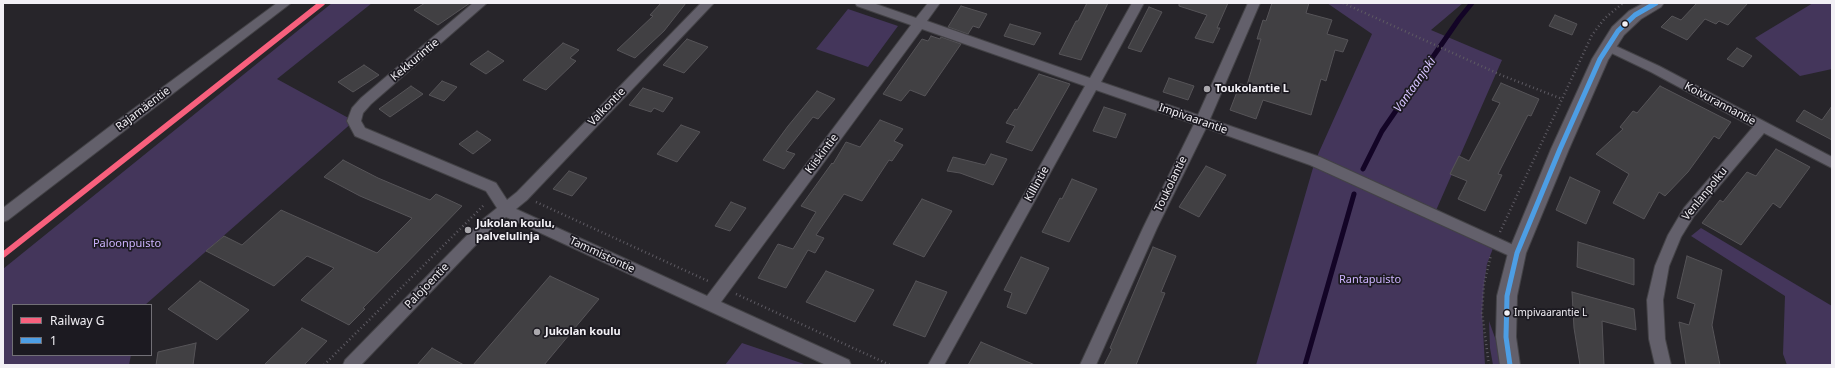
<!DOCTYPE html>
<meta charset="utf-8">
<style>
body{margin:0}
#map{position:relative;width:1835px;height:368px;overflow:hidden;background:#27252a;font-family:"Noto Sans",sans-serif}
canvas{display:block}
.frame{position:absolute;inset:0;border:4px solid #f2f0f5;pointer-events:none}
.legend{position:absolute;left:12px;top:304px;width:140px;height:52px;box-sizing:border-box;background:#1c1a21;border:1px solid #727076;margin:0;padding:5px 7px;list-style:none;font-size:12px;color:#f2f0f5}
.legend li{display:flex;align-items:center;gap:8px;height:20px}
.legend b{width:20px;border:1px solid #727076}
</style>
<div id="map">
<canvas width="1835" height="368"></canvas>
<div class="frame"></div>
<ul class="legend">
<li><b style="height:5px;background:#f8607d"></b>Railway G</li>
<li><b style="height:5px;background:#4d9ee5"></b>1</li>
</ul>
</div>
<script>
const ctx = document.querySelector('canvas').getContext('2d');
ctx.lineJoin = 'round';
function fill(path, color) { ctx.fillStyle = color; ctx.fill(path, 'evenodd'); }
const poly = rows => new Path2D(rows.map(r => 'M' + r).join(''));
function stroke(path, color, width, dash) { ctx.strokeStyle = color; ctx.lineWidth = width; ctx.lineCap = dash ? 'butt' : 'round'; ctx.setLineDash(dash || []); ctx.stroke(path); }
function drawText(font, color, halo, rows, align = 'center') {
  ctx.font = font + ' "Noto Sans",sans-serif'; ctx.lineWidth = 3.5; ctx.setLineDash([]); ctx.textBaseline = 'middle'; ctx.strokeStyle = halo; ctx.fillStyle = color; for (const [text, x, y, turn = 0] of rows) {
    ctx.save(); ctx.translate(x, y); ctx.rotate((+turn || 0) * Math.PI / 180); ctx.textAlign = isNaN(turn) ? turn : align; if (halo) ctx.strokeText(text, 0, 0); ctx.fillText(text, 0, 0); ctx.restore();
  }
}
fill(poly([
 [332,3,372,3,277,79,354,121,145,305,13,305,13,355,131,355,129,365,3,365,3,269],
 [1327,3,1463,3,1431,30,1502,60,1434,215,1495,243,1487,264,1484,284,1482,313,1485,365,1256,365,1315,161,1372,34],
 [1813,3,1832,3,1832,69,1800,76,1755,38],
 [848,9,898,26,868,67,816,49],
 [1701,228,1832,306,1832,365,1787,365,1783,354,1785,296,1691,236],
 [1489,321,1499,349,1502,365,1493,365,1490,348],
 [742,343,807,365,725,365]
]), '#44365b');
stroke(poly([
 [1363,169,1382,131,1459,19,1472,3],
 [1305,365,1354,194]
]), '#130426', 5);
const building = poly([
 [425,3,470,3,438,25,414,10,425,3],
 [661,3,686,3,664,31,635,58,617,50,653,16,650,15,661,3],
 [1087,3,1108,3,1081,60,1059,54,1076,21,1078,21,1087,3],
 [1179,3,1228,3,1217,28,1220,28,1213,43,1195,38,1207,15,1179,6,1179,3],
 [1272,3,1309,3,1306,13,1332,20,1327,34,1348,40,1343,52,1335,50,1326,81,1321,79,1311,115,1263,100,1256,119,1230,110,1240,84,1247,85,1261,39,1257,39,1263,20,1266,21,1272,3],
 [1697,3,1748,3,1728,25,1719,21,1716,24,1705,19,1687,40,1661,27,1672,16,1681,20,1697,3],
 [961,6,987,14,979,28,973,26,968,34,948,27,961,6],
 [1149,7,1162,12,1141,52,1128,48,1149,7],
 [1555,15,1577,24,1572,35,1549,26,1555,15],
 [1010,24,1041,33,1034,45,1004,36,1010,24],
 [931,36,940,39,941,37,961,44,925,96,910,90,901,101,883,94,922,39,928,41,931,36],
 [687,39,708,47,684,73,663,65,687,39],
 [563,43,579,50,570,58,576,61,546,90,523,80,563,43],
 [1737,48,1752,56,1743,67,1727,59,1737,48],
 [488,51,504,61,486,74,470,64,488,51],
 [364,65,379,75,353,92,338,82,364,65],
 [1039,74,1070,84,1032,151,1006,142,1015,126,1006,123,1015,109,1017,110,1039,74],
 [1169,78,1194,86,1188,100,1163,92,1169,78],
 [442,81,457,87,444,101,429,95,442,81],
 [1501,83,1539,99,1531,116,1528,115,1498,174,1502,175,1485,211,1458,199,1467,181,1450,174,1459,156,1469,161,1500,103,1492,100,1501,83],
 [411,86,423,94,390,117,379,109,411,86],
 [1660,86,1731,122,1719,139,1714,136,1688,172,1665,196,1659,192,1644,219,1613,203,1629,174,1596,154,1623,129,1620,127,1633,111,1637,113,1660,86],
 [643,88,673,98,663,112,654,108,651,112,629,105,643,88],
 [817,91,835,99,818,119,813,117,786,151,795,154,784,169,763,160,788,126,817,91],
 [1832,106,1832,140,1796,121,1804,110,1822,120,1832,106],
 [1104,107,1126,114,1116,138,1093,131,1104,107],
 [880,120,903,129,894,141,903,145,892,161,889,160,862,201,844,194,816,235,824,238,815,253,808,250,786,288,758,278,778,244,793,249,816,212,801,206,832,163,833,164,846,142,860,147,880,120],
 [681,125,700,132,677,162,657,154,681,125],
 [477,131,491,140,473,154,459,144,477,131],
 [1776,149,1810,167,1780,208,1773,203,1741,245,1702,223,1720,200,1723,202,1747,172,1756,176,1776,149],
 [991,154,1007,159,993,185,960,173,947,171,953,157,985,165,991,154],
 [343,160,378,178,430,200,436,194,462,206,363,308,365,309,349,325,301,300,334,268,307,256,274,286,206,251,224,236,242,245,281,210,377,253,412,218,360,196,324,177,343,160],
 [1206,166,1226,175,1199,217,1179,207,1206,166],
 [569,171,587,178,572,196,553,189,569,171],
 [1570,177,1600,191,1586,224,1556,210,1570,177],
 [1072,179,1097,189,1069,242,1042,232,1060,198,1062,199,1072,179],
 [922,199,952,211,924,257,893,244,922,199],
 [731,202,746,208,730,231,715,226,731,202],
 [1578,242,1634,259,1634,285,1577,267,1578,242],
 [1153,247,1176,256,1161,292,1165,293,1136,365,1104,365,1112,349,1110,348,1153,247],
 [1687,256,1722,270,1712,325,1720,365,1686,365,1679,322,1689,325,1695,304,1677,298,1687,256],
 [1021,257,1049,268,1026,314,1007,307,1012,293,1004,290,1021,257],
 [826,271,874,290,855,322,806,302,826,271],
 [550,276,599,299,544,365,473,365,550,276],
 [200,281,249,310,217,340,168,309,200,281],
 [916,281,947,292,925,337,893,325,916,281],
 [1572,292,1634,309,1636,330,1602,321,1604,365,1580,365,1574,328,1572,292],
 [302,328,327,341,304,365,264,365,302,328],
 [981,342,1035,365,968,365,981,342],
 [196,343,193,365,156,365,158,352,196,343],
 [432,348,464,365,417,365,432,348]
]);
fill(building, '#414043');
stroke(building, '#565458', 1);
const minor = poly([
 [277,3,291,3,8,220,3,222,3,208,117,121,277,3],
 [473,3,487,3,371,104,363,113,361,121,365,128,496,183,507,200,517,192,701,3,714,3,527,200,516,209,707,296,911,25,857,6,855,3,873,3,916,18,928,3,940,3,927,21,1090,78,1132,3,1144,3,1101,82,1198,115,1248,3,1260,3,1210,119,1320,157,1522,249,1524,253,1522,257,1517,259,1512,257,1310,165,1206,128,1157,228,1096,365,1080,365,1143,228,1194,124,1096,90,944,365,928,365,1085,86,922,29,721,302,849,360,851,365,826,365,506,217,492,228,361,365,343,365,345,360,482,220,497,208,486,191,355,136,347,121,352,108,361,98,473,3],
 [1607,42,1659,66,1832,157,1832,168,1764,133,1694,216,1681,237,1669,266,1663,300,1665,339,1671,365,1655,365,1649,339,1647,300,1655,266,1668,235,1684,208,1753,127,1651,72,1603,49,1601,46,1603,43,1607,42]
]);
const tertiary = poly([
 [1644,3,1664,3,1661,7,1641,19,1624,35,1608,60,1569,149,1526,253,1517,296,1516,337,1520,365,1500,365,1496,337,1497,296,1508,253,1551,149,1592,59,1612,27,1629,11,1644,3]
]);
stroke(minor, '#434246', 2);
stroke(tertiary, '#434246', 2);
stroke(poly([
 [1343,3,1501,75,1562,99],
 [536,202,708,281],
 [1500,232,1592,35,1605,18,1623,3],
 [736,294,890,365],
 [324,365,485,204],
 [1489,365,1482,313,1484,284,1491,255]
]), '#5e5b63', 2.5, [1, 3]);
fill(minor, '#63606b');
fill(tertiary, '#63606b');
stroke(poly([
 [1510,365,1506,337,1507,296,1517,253,1560,149,1600,59,1618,31,1635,15,1656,3]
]), '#4d9ee5', 5);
stroke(poly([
 [3,255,322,3]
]), '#f8607d', 6);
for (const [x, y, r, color] of [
 [1625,24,3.5,"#f2f0f5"],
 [1207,89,4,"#aba9ae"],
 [468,230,4,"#aba9ae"],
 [1507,313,3.5,"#f2f0f5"],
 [537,332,4,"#aba9ae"]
]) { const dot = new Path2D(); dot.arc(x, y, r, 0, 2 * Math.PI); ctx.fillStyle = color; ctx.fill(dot); stroke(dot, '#1c1a21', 1.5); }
drawText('10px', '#f2f0f5', '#1c1a21', [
 ["Impivaarantie L",1514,313]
], 'left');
drawText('11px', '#f2f0f5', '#1c1a21', [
 ["Kekkurintie",415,60,-40],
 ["Koivurannantie",1720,104,28],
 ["Valkontie",607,107,-46],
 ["Rajamäentie",143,109,-37],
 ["Impivaarantie",1193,119,19],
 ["Kiiskintie",822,154,-53],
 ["Killintie",1037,184,-61],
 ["Toukolantie",1171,184,-64],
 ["Venlanpolku",1705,194,-51],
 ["Tammistontie",602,255,25],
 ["Palojoentie",427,286,-46]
]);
drawText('bold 11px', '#f2f0f5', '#1c1a21', [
 ["Toukolantie L",1215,89],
 ["Jukolan koulu,",476,224],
 ["palvelulinja",476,237],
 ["Jukolan koulu",545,332]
], 'left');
drawText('11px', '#ccb3fd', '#1c1a21', [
 ["Paloonpuisto",127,244],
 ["Rantapuisto",1370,280]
]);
drawText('italic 12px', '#d6c3fe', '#1c1a21', [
 ["Vantaanjoki",1415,85,-55]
]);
</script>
